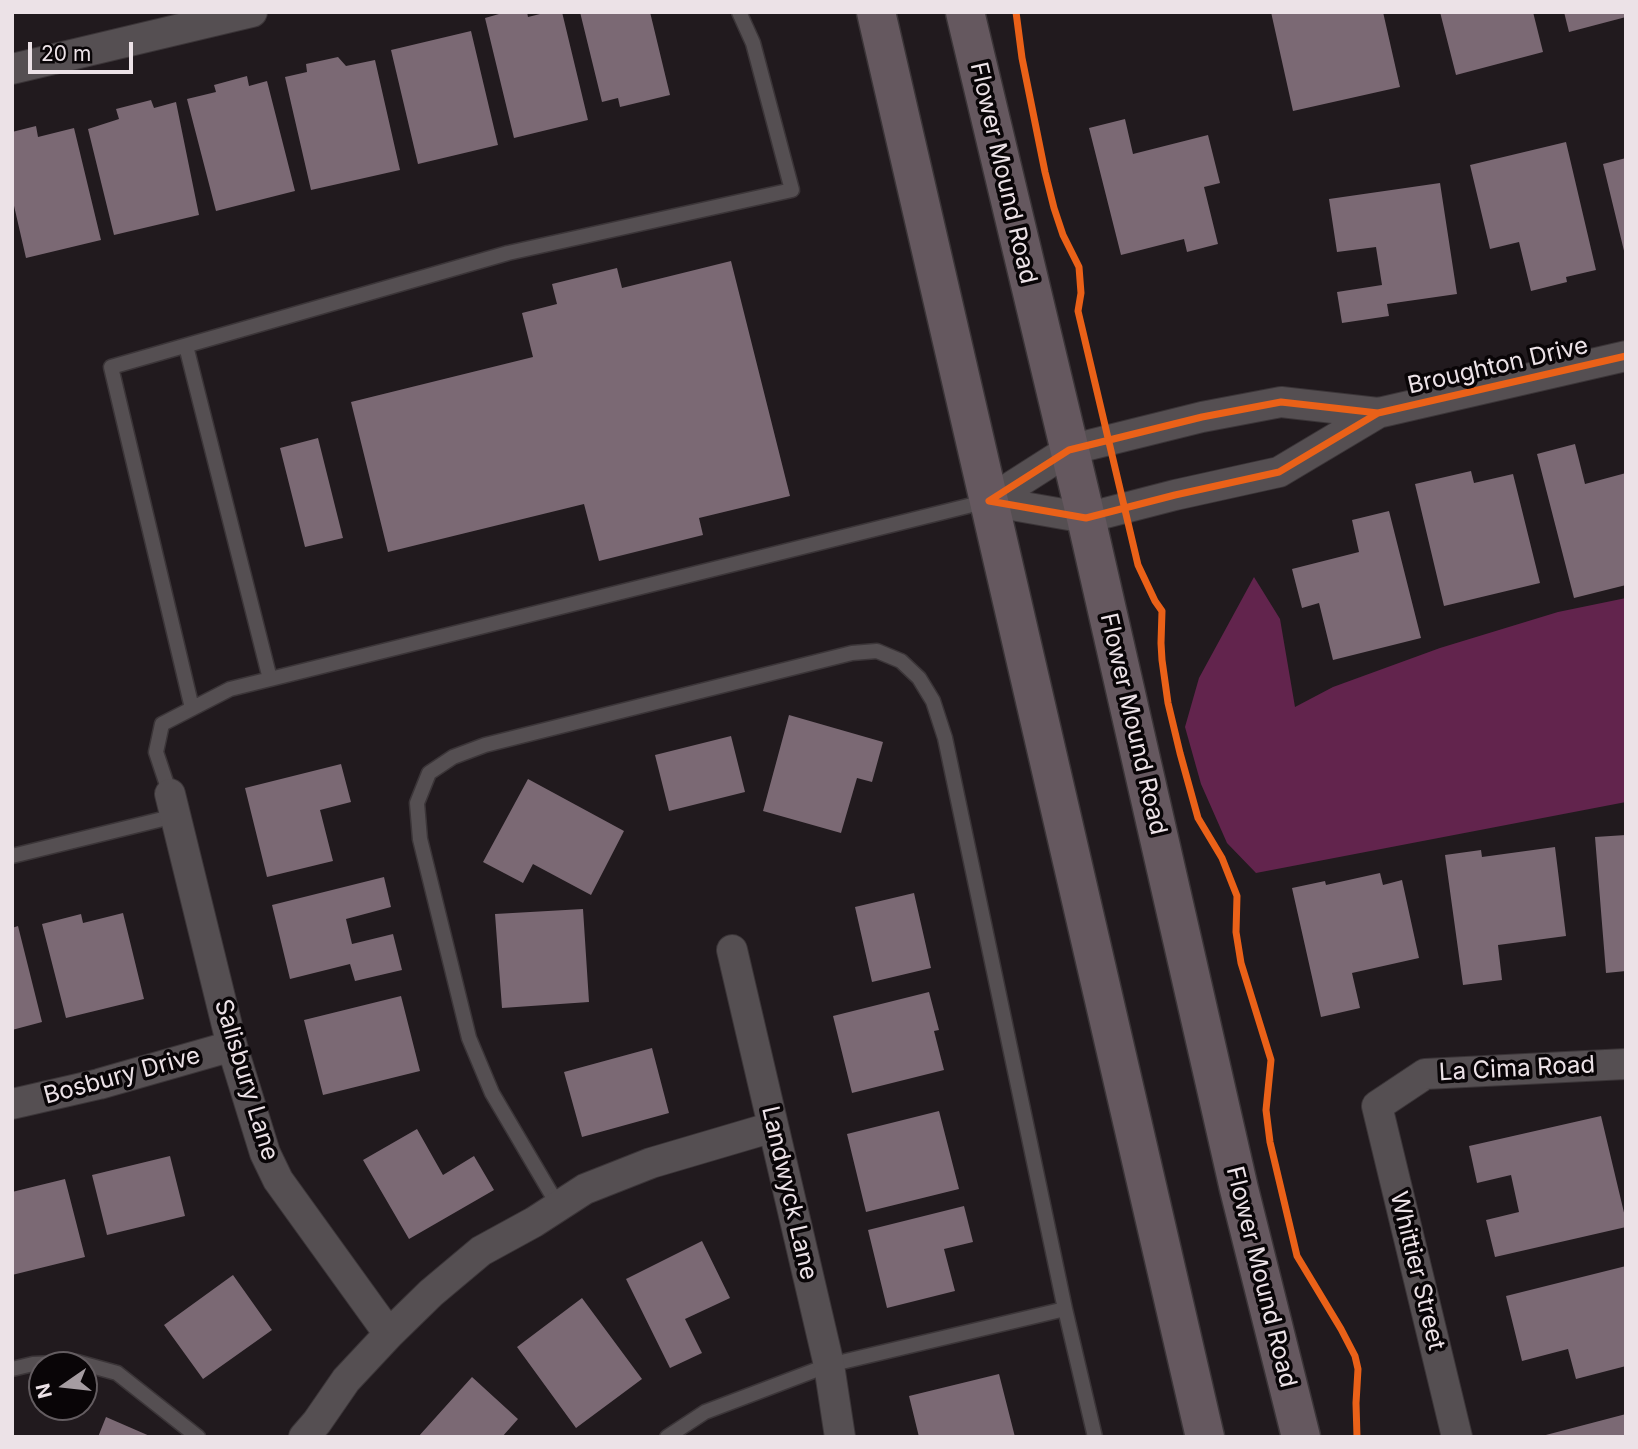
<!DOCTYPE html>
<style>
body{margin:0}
#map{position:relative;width:1638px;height:1449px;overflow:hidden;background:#211a1e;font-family:Inter,sans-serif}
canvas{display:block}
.frame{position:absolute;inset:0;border:14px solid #ece2e7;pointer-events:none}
.north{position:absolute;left:28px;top:1351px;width:70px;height:70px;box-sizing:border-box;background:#090507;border:2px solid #645d61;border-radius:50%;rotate:256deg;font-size:19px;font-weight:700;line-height:28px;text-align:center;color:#ece2e7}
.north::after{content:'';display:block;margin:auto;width:24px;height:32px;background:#a59ca1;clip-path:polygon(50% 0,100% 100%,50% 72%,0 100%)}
.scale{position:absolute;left:28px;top:42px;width:105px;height:32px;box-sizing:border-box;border:4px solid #ece2e7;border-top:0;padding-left:9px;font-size:21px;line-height:24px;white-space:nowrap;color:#ece2e7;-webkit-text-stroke:5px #090507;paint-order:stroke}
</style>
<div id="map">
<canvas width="1638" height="1449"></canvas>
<div class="frame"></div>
<div class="north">N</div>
<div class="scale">20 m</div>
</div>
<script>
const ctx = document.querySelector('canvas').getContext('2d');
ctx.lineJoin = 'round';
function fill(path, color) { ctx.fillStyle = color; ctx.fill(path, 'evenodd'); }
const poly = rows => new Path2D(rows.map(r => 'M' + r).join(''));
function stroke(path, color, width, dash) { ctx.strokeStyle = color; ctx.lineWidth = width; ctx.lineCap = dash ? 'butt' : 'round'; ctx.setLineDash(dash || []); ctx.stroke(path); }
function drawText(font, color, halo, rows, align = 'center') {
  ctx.font = font + ' Inter,sans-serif'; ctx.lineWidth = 7; ctx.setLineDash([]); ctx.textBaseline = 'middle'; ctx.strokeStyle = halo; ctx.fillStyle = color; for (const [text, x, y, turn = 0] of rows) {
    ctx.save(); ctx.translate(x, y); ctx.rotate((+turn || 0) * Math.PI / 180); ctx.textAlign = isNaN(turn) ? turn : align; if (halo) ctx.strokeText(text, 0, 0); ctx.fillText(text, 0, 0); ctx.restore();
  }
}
fill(poly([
 [1254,577,1280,619,1295,707,1333,687,1440,648,1558,612,1626,598,1626,802,1256,873,1227,843,1201,784,1185,727,1199,678]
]), '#62244d');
fill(poly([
 [506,12,527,12,528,17,548,12,562,12,588,120,514,138,485,18],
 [580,12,650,12,670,95,620,107,618,98,602,102],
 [1271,12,1383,12,1400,87,1293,111],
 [1440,12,1533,12,1543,52,1456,75],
 [1564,12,1626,12,1626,17,1569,32],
 [471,31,498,145,418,164,391,50],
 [338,57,346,66,375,60,400,170,311,190,285,77,307,72,306,64],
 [247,76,249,86,267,81,295,191,216,211,187,99,216,92,214,85],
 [151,100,154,108,176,102,199,215,114,235,88,129,119,119,116,109],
 [1125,119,1133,154,1208,135,1220,183,1204,187,1218,244,1187,252,1184,239,1121,255,1089,128],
 [36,126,38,137,74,128,101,240,26,258,12,197,12,132],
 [1566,142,1596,270,1566,277,1567,282,1531,291,1519,242,1490,249,1470,165],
 [1626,158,1626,255,1625,255,1603,164],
 [1440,183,1457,294,1387,304,1389,316,1342,323,1337,292,1382,285,1376,247,1337,252,1329,199],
 [731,261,790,496,699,518,703,535,599,561,584,504,388,552,351,402,533,357,522,313,557,304,552,284,617,268,622,288],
 [318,438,343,538,305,547,280,448],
 [1575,444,1585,484,1626,473,1626,585,1574,598,1537,454],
 [1471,471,1474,483,1513,474,1540,583,1444,606,1415,484],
 [1389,511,1421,638,1333,660,1319,603,1302,608,1292,569,1359,552,1352,520],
 [789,715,883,742,872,782,857,778,841,833,763,811],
 [731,736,745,792,669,811,655,755],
 [341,764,351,802,320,810,333,861,267,877,245,788],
 [528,779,624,831,591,895,533,864,523,883,483,862],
 [1626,835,1626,971,1606,973,1595,837],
 [1555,847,1566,936,1498,945,1502,980,1463,985,1445,855,1481,850,1482,857],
 [1380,873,1383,885,1402,880,1419,958,1352,973,1360,1008,1321,1017,1292,888,1325,881,1326,885],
 [384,877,391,907,346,919,352,944,393,934,402,970,355,981,350,964,290,979,272,905],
 [914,893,931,968,872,982,855,907],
 [583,909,589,1002,502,1008,495,914],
 [123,913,144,999,66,1018,42,924,81,914,83,923],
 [18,926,42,1022,12,1030,12,928],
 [929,992,939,1030,934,1031,944,1070,852,1093,833,1016],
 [401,996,420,1071,323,1095,304,1020],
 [652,1048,669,1113,582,1137,564,1072],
 [939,1111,959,1189,866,1212,847,1134],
 [1601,1116,1626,1221,1626,1227,1495,1257,1486,1220,1519,1212,1511,1175,1477,1183,1469,1146],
 [417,1129,443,1175,474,1156,494,1190,409,1239,363,1160],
 [170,1156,185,1216,107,1235,92,1175],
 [65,1179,85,1257,12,1275,12,1192],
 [964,1206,973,1242,944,1249,955,1291,887,1308,868,1230],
 [702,1241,730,1298,685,1319,702,1353,670,1368,626,1279],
 [1626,1266,1626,1366,1576,1379,1568,1349,1522,1361,1506,1296],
 [233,1275,272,1330,203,1379,164,1325],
 [582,1298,642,1379,576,1428,517,1347],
 [999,1374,1015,1437,919,1437,909,1396],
 [472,1377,518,1419,502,1437,418,1437],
 [1626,1414,1626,1437,1542,1437,1542,1436],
 [106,1417,152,1437,98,1437]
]), '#7b6974');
const service = poly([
 [186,346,270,679],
 [192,708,111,367,508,253,792,190,753,43,739,12],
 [170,794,156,752,162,724,230,689,988,501],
 [12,856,175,816],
 [559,1207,492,1093,469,1038,420,839,417,803,429,773,453,757,485,745,852,653,877,651,901,661,919,678,933,701,945,738,1065,1309],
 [12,1369,33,1364,77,1362,117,1373,198,1437],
 [667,1437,705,1412,829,1365,1065,1309,1095,1437]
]);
const minor = poly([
 [12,69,252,12],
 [1378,413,1281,402,1202,417,1069,450,989,501,1086,518,1175,495,1279,472,1378,413,1626,356],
 [170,794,232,1046,265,1153,278,1180,389,1334],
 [732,950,829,1365,840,1437],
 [12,1104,99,1084,232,1046],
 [304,1437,317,1422,346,1380,389,1334,431,1293,481,1251,534,1222,585,1189,651,1163,773,1127],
 [1457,1437,1377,1106,1425,1074,1626,1064]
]);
const primary = poly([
 [876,12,1205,1437],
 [965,12,1086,518,1239,1189,1301,1437]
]);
stroke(service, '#3b3538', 17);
stroke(minor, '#3b3538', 32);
stroke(primary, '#3b3538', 41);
stroke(service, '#554f52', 14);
stroke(minor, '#554f52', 30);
stroke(primary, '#65585f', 38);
stroke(poly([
 [1016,12,1022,58,1045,172,1054,208,1063,235,1079,267,1081,293,1078,311,1138,565,1155,601,1162,611,1161,643,1162,660,1168,703,1180,753,1198,818,1222,858,1237,896,1236,932,1241,963,1271,1060,1266,1110,1270,1142,1297,1256,1341,1329,1355,1356,1358,1369,1356,1403,1357,1437],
 [1378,413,1281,402,1202,417,1069,450,989,501,1086,518,1175,495,1279,472,1378,413,1626,356]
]), '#ea6118', 7);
drawText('24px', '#ece2e7', '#090507', [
 ["Flower Mound Road",1003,173,77],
 ["Broughton Drive",1498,366,-13],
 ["Flower Mound Road",1133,724,77],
 ["La Cima Road",1517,1069,-3],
 ["Bosbury Drive",122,1076,-15],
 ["Salisbury Lane",246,1080,73],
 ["Landwyck Lane",789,1193,77],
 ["Whittier Street",1417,1271,76],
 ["Flower Mound Road",1261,1277,76]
]);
</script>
